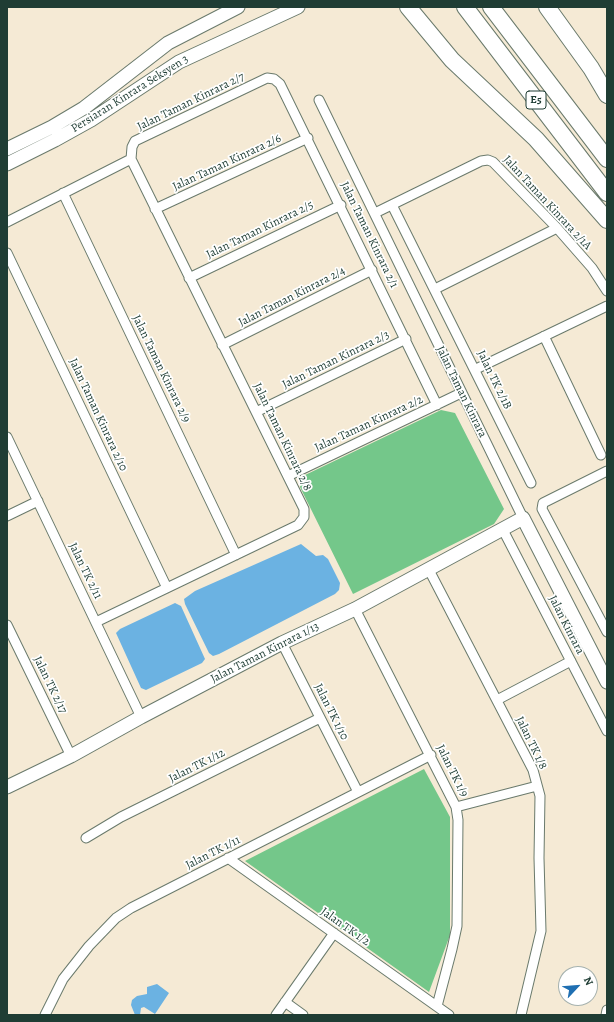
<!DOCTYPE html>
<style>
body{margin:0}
#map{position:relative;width:614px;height:1022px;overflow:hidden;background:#f5ead5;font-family:Alegreya,serif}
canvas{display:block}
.frame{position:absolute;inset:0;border:8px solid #1f3d34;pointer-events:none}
.north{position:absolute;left:558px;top:966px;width:40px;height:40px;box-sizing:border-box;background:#fff;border:1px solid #a5b1ae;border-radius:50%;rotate:64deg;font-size:11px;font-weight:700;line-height:16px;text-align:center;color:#1f3d34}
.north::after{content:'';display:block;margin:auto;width:14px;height:18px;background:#1f6fb2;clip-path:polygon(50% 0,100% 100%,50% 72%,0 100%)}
</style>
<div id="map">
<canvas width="614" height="1022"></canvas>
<div class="frame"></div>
<div class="north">N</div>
</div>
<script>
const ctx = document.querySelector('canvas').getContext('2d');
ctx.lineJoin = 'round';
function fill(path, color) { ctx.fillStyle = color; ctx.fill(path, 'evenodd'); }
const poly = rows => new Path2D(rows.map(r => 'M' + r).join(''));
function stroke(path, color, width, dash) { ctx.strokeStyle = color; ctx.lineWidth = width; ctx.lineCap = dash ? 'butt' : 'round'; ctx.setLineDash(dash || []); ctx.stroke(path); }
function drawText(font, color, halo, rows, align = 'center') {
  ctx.font = font + ' Alegreya,serif'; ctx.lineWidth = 3.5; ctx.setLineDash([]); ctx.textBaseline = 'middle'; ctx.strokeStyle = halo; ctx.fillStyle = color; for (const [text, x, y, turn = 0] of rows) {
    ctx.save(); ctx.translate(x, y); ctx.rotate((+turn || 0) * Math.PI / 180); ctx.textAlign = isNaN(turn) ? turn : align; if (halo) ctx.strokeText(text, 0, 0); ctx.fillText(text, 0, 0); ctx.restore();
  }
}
fill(poly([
 [441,410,455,413,504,509,494,524,353,594,300,487,303,476],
 [424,769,450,817,450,935,429,992,245,861]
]), '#74c78a');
fill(poly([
 [301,544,316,556,323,555,328,559,340,583,339,590,335,594,219,654,213,656,209,653,185,604,184,599,195,591],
 [175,603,181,606,205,659,202,663,146,690,141,688,116,633,120,629],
 [157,984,169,993,155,1014,144,1007,141,1008,140,1015,135,1015,131,1005,132,1000,137,996,147,994,147,987]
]), '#6bb2e2');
const street = poly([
 [319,100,523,518],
 [131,159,132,147,135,141,267,78,274,79,280,84,437,405],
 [63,193,236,555],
 [392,205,531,483],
 [155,209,308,138],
 [375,213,481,161,488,160,493,162,557,228,592,268,607,291],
 [7,222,131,159],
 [7,253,167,588],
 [189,278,341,205],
 [435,289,557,228],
 [544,336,601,455],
 [222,345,372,270],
 [476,369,607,306],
 [256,412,406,339],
 [7,437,141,717],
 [607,471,543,503,542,509,607,632],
 [288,476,461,393],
 [7,516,38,501],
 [503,530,607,731],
 [429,570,533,770,540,796,539,858,541,931,521,1015],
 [355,609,456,807,458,820,457,926,452,949,437,1006],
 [96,622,298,525,304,517,304,509,131,159],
 [7,625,71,756],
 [282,643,358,792],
 [497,700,571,661],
 [456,807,537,786],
 [86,838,121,817,320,718],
 [228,858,449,1015],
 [285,1002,303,1015],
 [45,1015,63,979,89,946,116,918,131,908,431,755],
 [276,1015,334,933],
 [606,1015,607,1010]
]);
const secondary = poly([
 [7,149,52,127,84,108,168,43,238,7],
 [7,164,55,140,91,120,179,62,298,7],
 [7,787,71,756,141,717,282,643,355,609,523,518,607,682]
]);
const highway = poly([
 [408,7,452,60,536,139,607,220],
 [465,7,607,193],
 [491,7,607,159],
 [547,7,591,68,607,95]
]);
stroke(street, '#6a7a6c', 11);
stroke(secondary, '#6a7a6c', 15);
stroke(highway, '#6a7a6c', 18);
stroke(street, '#fff', 9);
stroke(secondary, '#fff', 13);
stroke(highway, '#fff', 16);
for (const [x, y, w] of [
 [536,100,20]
]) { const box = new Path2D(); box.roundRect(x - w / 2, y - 9, w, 18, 3); ctx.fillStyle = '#fff'; ctx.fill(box); stroke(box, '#1f3d34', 1); }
drawText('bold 11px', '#1f3d34', null, [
 ["E5",536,100]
]);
drawText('12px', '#1f3d34', '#fff', [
 ["Persiaran Kinrara Seksyen 3",130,94,-32],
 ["Jalan Taman Kinrara 2/7",191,102,-26],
 ["Jalan Taman Kinrara 2/6",227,163,-25],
 ["Jalan Taman Kinrara 2/1A",547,203,47],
 ["Jalan Taman Kinrara 2/5",260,230,-26],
 ["Jalan Taman Kinrara 2/1",369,235,64],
 ["Jalan Taman Kinrara 2/4",292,297,-27],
 ["Jalan Taman Kinrara 2/3",336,360,-26],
 ["Jalan Taman Kinrara 2/9",161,369,64],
 ["Jalan TK 2/1B",494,380,64],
 ["Jalan Taman Kinrara",461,392,64],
 ["Jalan Taman Kinrara 2/10",98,415,65],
 ["Jalan Taman Kinrara 2/2",369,424,-25],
 ["Jalan Taman Kinrara 2/8",282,437,64],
 ["Jalan TK 2/11",85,571,64],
 ["Jalan Kinrara",566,625,63],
 ["Jalan Taman Kinrara 1/13",265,653,-27],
 ["Jalan TK 2/17",50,685,64],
 ["Jalan TK 1/10",331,712,63],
 ["Jalan TK 1/8",531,743,64],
 ["Jalan TK 1/12",197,766,-27],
 ["Jalan TK 1/9",452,771,63],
 ["Jalan TK 1/11",213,853,-27],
 ["Jalan TK 1/2",345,927,35]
]);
</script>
